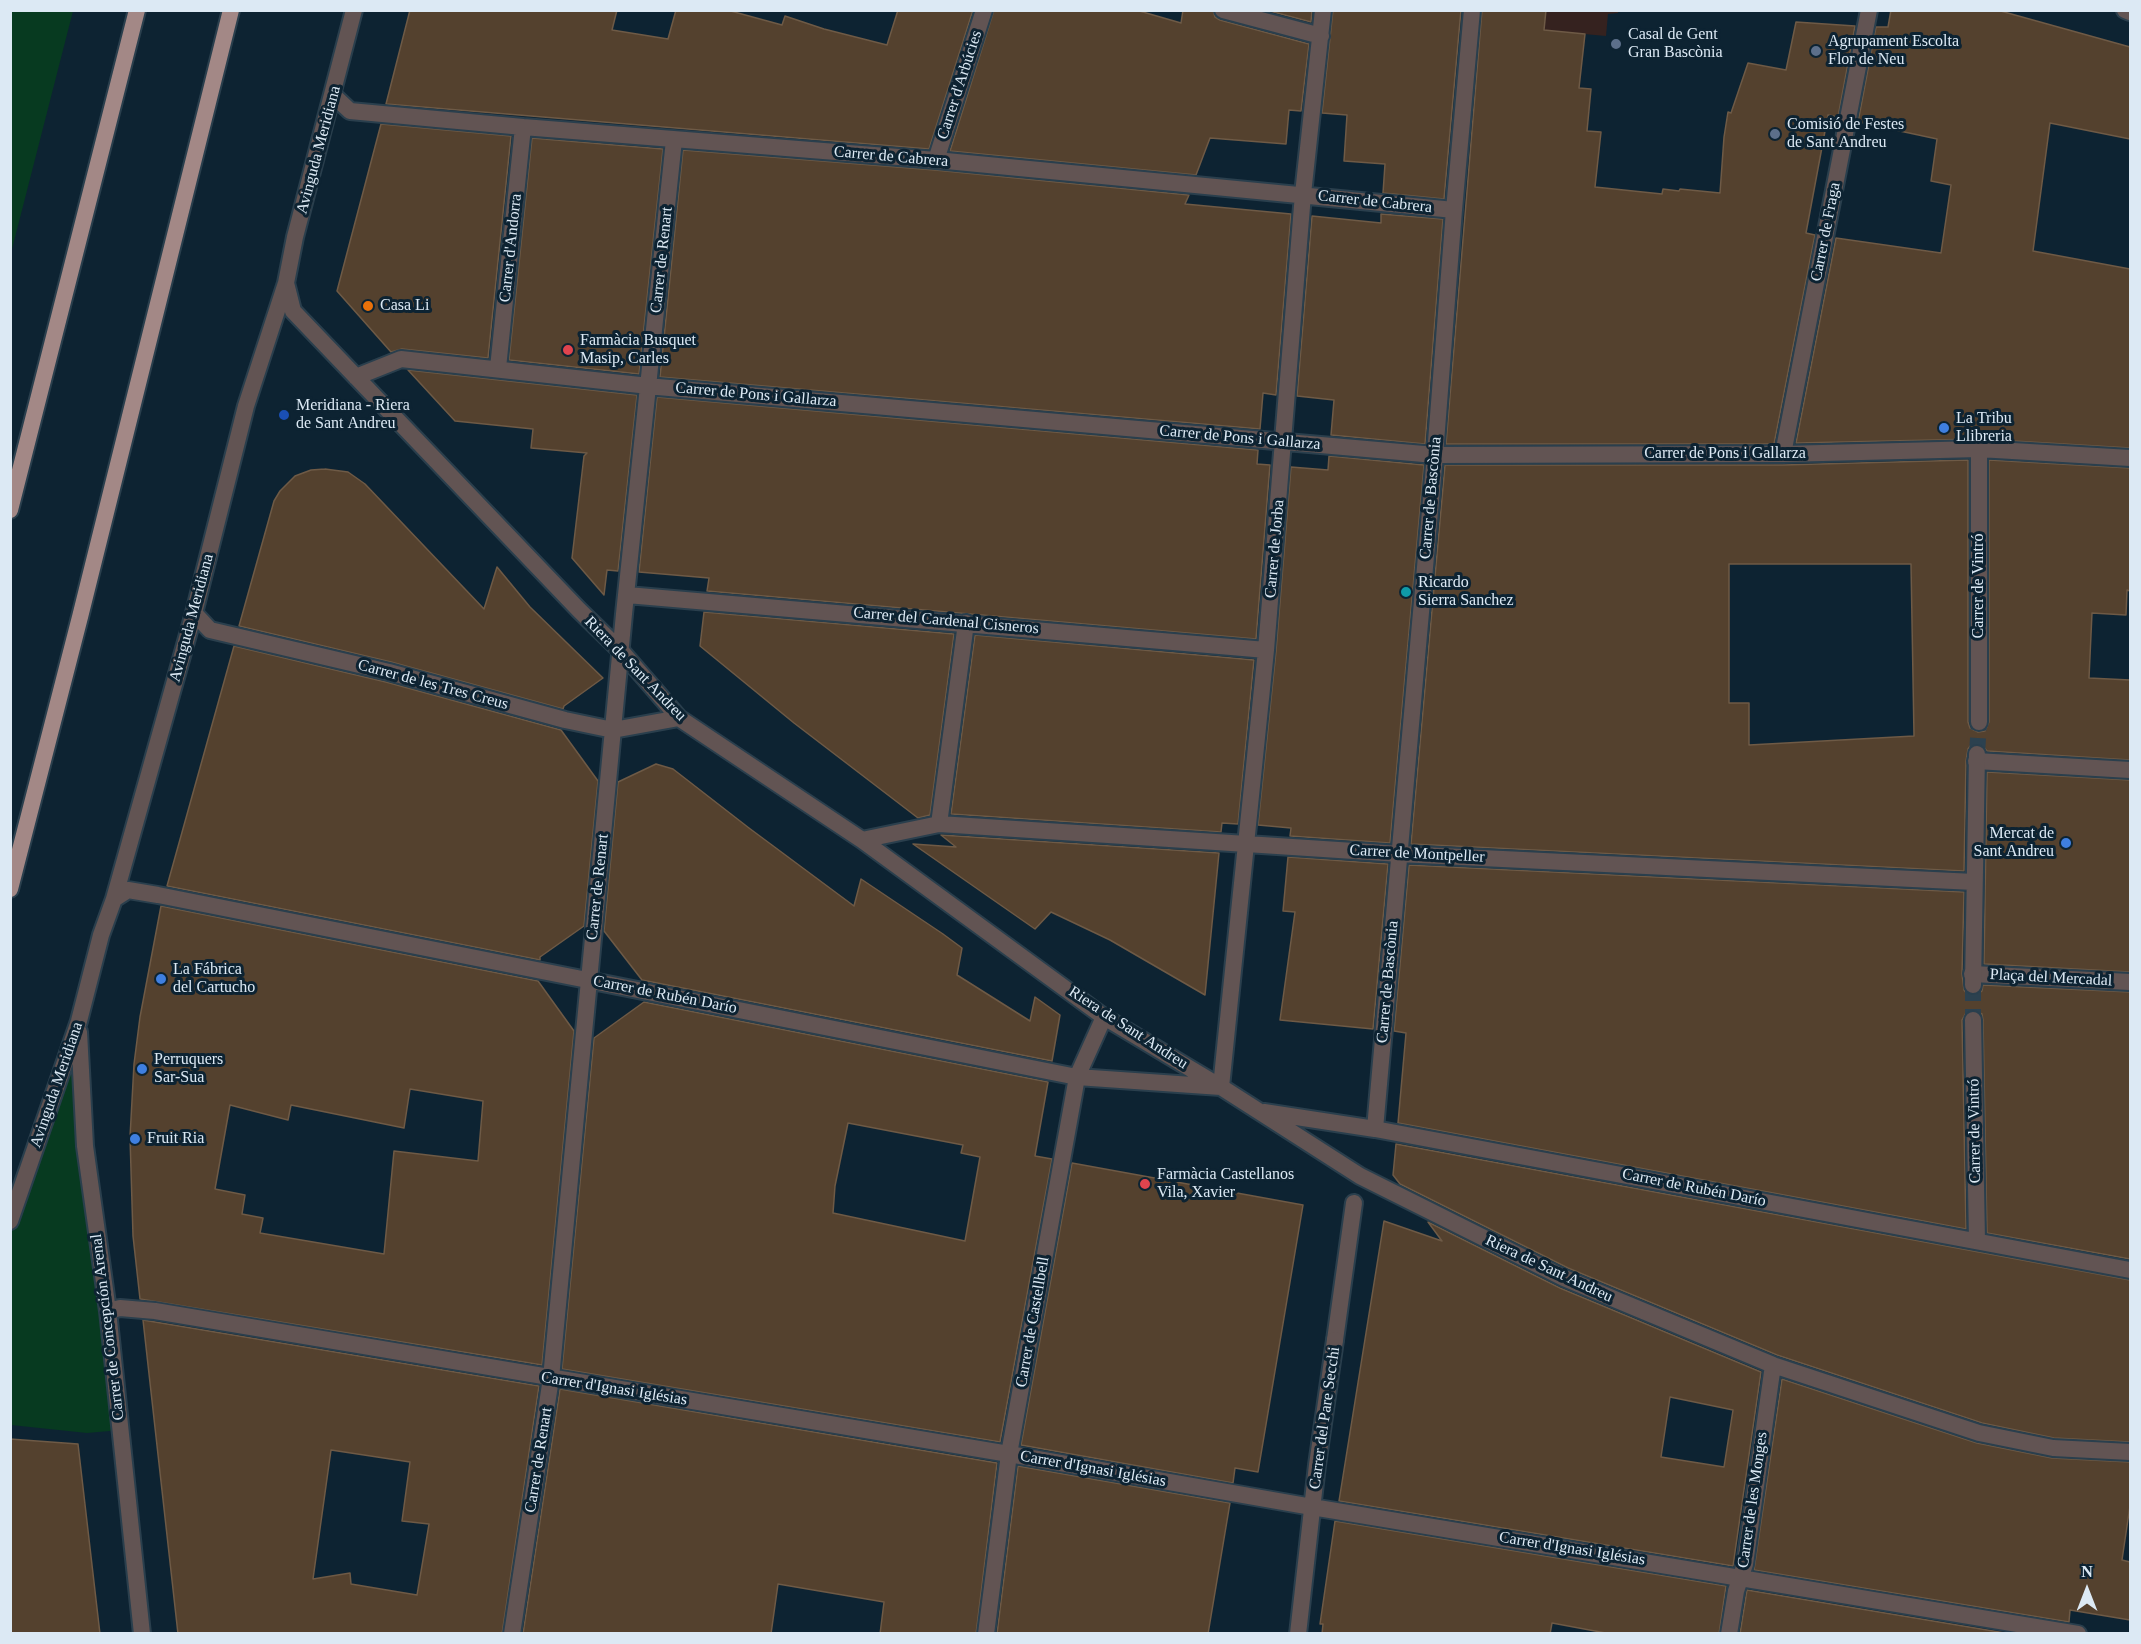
<!DOCTYPE html>
<meta charset="utf-8">
<style>
body{margin:0}
#map{position:relative;width:2141px;height:1644px;overflow:hidden;background:#0d2332;font-family:"Times New Roman",serif}
canvas{display:block}
.frame{position:absolute;inset:0;border:12px solid #dce9f4;pointer-events:none}
.north{position:absolute;left:2057px;top:1560px;width:60px;height:60px;-webkit-text-stroke:4px #0d2332;paint-order:stroke;rotate:0deg;font-size:16px;font-weight:700;line-height:24px;text-align:center;color:#dce9f4}
.north::after{content:'';display:block;margin:auto;width:21px;height:27px;background:#dce9f4;clip-path:polygon(50% 0,100% 100%,50% 72%,0 100%)}
</style>
<div id="map">
<canvas width="2141" height="1644"></canvas>
<div class="frame"></div>
<div class="north">N</div>
</div>
<script>
const ctx = document.querySelector('canvas').getContext('2d');
ctx.lineJoin = 'round';
function fill(path, color) { ctx.fillStyle = color; ctx.fill(path, 'evenodd'); }
const poly = rows => new Path2D(rows.map(r => 'M' + r).join(''));
function stroke(path, color, width, dash) { ctx.strokeStyle = color; ctx.lineWidth = width; ctx.lineCap = dash ? 'butt' : 'round'; ctx.setLineDash(dash || []); ctx.stroke(path); }
function drawText(font, color, halo, rows, align = 'center') {
  ctx.font = font + ' "Times New Roman",serif'; ctx.lineWidth = 6; ctx.setLineDash([]); ctx.textBaseline = 'middle'; ctx.strokeStyle = halo; ctx.fillStyle = color; for (const [text, x, y, turn = 0] of rows) {
    ctx.save(); ctx.translate(x, y); ctx.rotate((+turn || 0) * Math.PI / 180); ctx.textAlign = isNaN(turn) ? turn : align; if (halo) ctx.strokeText(text, 0, 0); ctx.fillText(text, 0, 0); ctx.restore();
  }
}
fill(poly([
 [1497,11,1618,11,1618,13,1608,14,1606,36,1495,26]
]), '#35221f');
fill(poly([
 [11,10,73,11,11,253,10,11],
 [79,1021,121,1430,87,1433,11,1425,10,1221]
]), '#073a20');
const building = poly([
 [410,10,617,10,612,30,668,39,676,10,727,10,782,25,785,16,824,29,887,45,898,10,973,10,929,149,386,104,410,10],
 [994,10,1136,10,1181,23,1183,10,1213,10,1215,17,1220,20,1309,44,1301,111,1289,110,1286,144,1210,138,1196,175,950,151,994,10],
 [1266,10,1312,10,1311,22,1266,10],
 [1333,10,1461,10,1444,199,1383,193,1385,164,1344,161,1347,115,1322,113,1333,10],
 [1482,10,1546,10,1544,30,1585,34,1579,88,1591,89,1587,131,1601,132,1595,187,1662,194,1663,189,1679,191,1680,189,1720,193,1724,137,1728,112,1731,113,1748,63,1786,70,1796,22,1855,26,1838,117,1828,115,1806,233,1815,235,1774,444,1446,444,1482,10],
 [1891,10,1997,10,2130,47,2130,139,2050,123,2033,251,2130,269,2130,448,1980,439,1796,443,1836,238,1941,253,1951,185,1931,181,1937,139,1858,122,1876,27,1888,27,1891,10],
 [381,124,511,136,488,358,402,349,391,352,337,291,381,124],
 [532,138,663,149,639,374,509,360,532,138],
 [683,150,935,170,1189,195,1185,204,1291,214,1276,395,1263,393,1260,429,660,377,683,150],
 [1381,214,1443,219,1425,444,1331,435,1334,400,1297,396,1312,216,1381,223,1381,214],
 [408,370,637,395,618,571,607,570,604,595,572,558,584,456,587,453,531,448,533,429,455,421,408,370],
 [657,397,1258,450,1257,464,1270,465,1256,639,707,591,709,578,639,572,657,397],
 [1329,456,1424,465,1390,843,1290,836,1291,828,1258,825,1276,651,1291,467,1328,470,1329,456],
 [1968,460,1968,722,1970,728,1978,732,1985,731,1989,722,1989,460,2130,468,2130,591,2127,590,2126,615,2092,613,2089,678,2130,680,2130,760,1987,751,1982,745,1971,745,1968,749,1966,761,1964,871,1411,844,1445,465,1783,465,1968,460],
 [1729,564,1911,564,1914,736,1749,745,1749,703,1729,703,1729,564],
 [325,469,348,472,365,484,484,609,497,567,530,607,603,678,564,706,563,709,391,662,239,626,274,501,280,491,295,476,311,470,325,469],
 [704,612,954,634,930,815,918,818,794,723,700,646,704,612],
 [975,635,1254,660,1238,824,1222,823,1221,832,951,814,975,635],
 [234,646,386,682,561,730,598,781,584,926,540,957,540,960,167,886,234,646],
 [656,764,673,769,749,828,854,906,861,879,943,934,962,948,957,975,1030,1021,1035,997,1060,1015,1052,1061,642,980,604,931,618,782,656,764],
 [1987,772,2130,780,2130,972,1984,964,1987,772],
 [941,835,1219,853,1205,995,1110,940,1051,912,1035,929,913,844,956,847,941,835],
 [1288,857,1388,864,1373,1029,1280,1020,1295,912,1283,911,1288,857],
 [1409,865,1964,892,1962,974,1964,990,1967,994,1978,994,1982,991,1983,985,2130,992,2130,1259,1987,1233,1983,1020,1982,1014,1973,1010,1967,1011,1962,1020,1966,1229,1398,1123,1406,1033,1394,1031,1409,865],
 [161,906,538,981,574,1031,542,1365,140,1299,133,1236,130,1137,134,1064,140,1017,161,906],
 [410,1089,483,1101,478,1161,394,1151,384,1254,260,1233,263,1218,242,1214,245,1195,215,1189,230,1105,288,1120,291,1105,404,1128,410,1089],
 [644,1002,1048,1082,1035,1156,1052,1159,1000,1442,562,1369,594,1038,644,1002],
 [848,1123,963,1145,961,1153,980,1157,965,1241,833,1213,835,1186,848,1123],
 [1396,1144,2130,1280,2130,1442,2054,1438,1982,1423,1777,1355,1568,1268,1400,1184,1393,1175,1396,1144],
 [1072,1163,1303,1205,1258,1472,1235,1468,1233,1483,1021,1445,1072,1163],
 [1384,1221,1442,1241,1428,1222,1560,1288,1761,1372,1733,1566,1339,1501,1384,1221],
 [1670,1397,1733,1410,1724,1467,1661,1457,1670,1397],
 [143,1320,539,1386,502,1634,178,1634,143,1320],
 [331,1450,410,1462,402,1521,429,1524,417,1595,351,1584,350,1573,313,1579,331,1450],
 [1782,1379,1977,1443,2052,1458,2130,1462,2130,1506,2122,1560,2130,1562,2130,1620,2070,1610,2069,1622,1754,1570,1782,1379],
 [560,1389,997,1463,976,1634,880,1634,884,1602,778,1584,771,1634,523,1634,560,1389],
 [10,1439,78,1444,100,1634,10,1634,10,1439],
 [1018,1466,1230,1503,1208,1634,997,1634,1018,1466],
 [1335,1521,1726,1586,1719,1634,1611,1634,1552,1623,1550,1634,1322,1634,1323,1624,1320,1624,1335,1521],
 [1747,1590,2011,1634,1740,1634,1747,1590]
]);
fill(building, '#54412e');
stroke(building, '#6e5a46', 1.5);
stroke(poly([
 [1977,754,1979,722],
 [1973,985,1973,1020]
]), '#2c414f', 16, [16, 8]);
const pedestrian = poly([
 [1976,761,2130,770],
 [1972,974,2130,982],
 [1335,1340,1354,1203]
]);
const minor = poly([
 [1223,10,1321,36],
 [2125,10,2130,12],
 [333,95,350,111,523,127,936,160,1454,210],
 [936,160,984,10],
 [286,283,293,311,579,610,622,652,679,718,862,840,1104,1017,1221,1087,1360,1176,1564,1278,1773,1365,1979,1433,2053,1448,2130,1452],
 [498,368,523,127],
 [356,377,401,359,658,387,1435,455,1783,454,1979,449,2130,458],
 [1979,449,1979,722],
 [1783,454,1869,10],
 [627,595,1266,650],
 [194,613,210,630,389,672,565,720,613,730,679,718],
 [939,824,966,623],
 [862,840,939,824,1400,854,1974,882],
 [114,899,128,890,158,895,1077,1077,1221,1087,1266,650,1303,194,1323,10],
 [1973,985,1977,754],
 [1973,1020,1977,1241],
 [79,1032,85,1146,108,1311,142,1634],
 [1264,1112,1375,1129,2130,1270],
 [1375,1129,1435,455,1454,210,1472,10],
 [10,1221,79,1021,101,935,114,899,194,613,246,406,286,283,295,237,354,10],
 [108,1311,120,1308,155,1311,1009,1454,1312,1507,2078,1634],
 [512,1634,551,1378,624,614,674,140],
 [986,1634,1009,1454,1077,1077,1104,1017],
 [1298,1634,1317,1465,1335,1340],
 [1729,1634,1736,1591,1745,1564,1773,1365]
]);
const primary = poly([
 [10,510,137,10],
 [10,889,80,617,231,10]
]);
stroke(pedestrian, '#2a3f4d', 20);
stroke(minor, '#2a3f4d', 20);
stroke(primary, '#2a3f4d', 20);
stroke(pedestrian, '#625453', 16);
stroke(minor, '#625453', 16);
stroke(primary, '#a38886', 16);
for (const [x, y, r, color] of [
 [1616,44,6,"#5c6f8a"],
 [1816,51,6,"#5c6f8a"],
 [1775,134,6,"#5c6f8a"],
 [368,306,6,"#e8710a"],
 [568,350,6,"#e0444e"],
 [284,415,6,"#1a4fb4"],
 [1944,428,6,"#3f7fe0"],
 [1406,592,6,"#0f9aa8"],
 [2066,843,6,"#3f7fe0"],
 [161,979,6,"#3f7fe0"],
 [142,1069,6,"#3f7fe0"],
 [135,1139,6,"#3f7fe0"],
 [1145,1184,6,"#e0444e"]
]) { const dot = new Path2D(); dot.arc(x, y, r, 0, 2 * Math.PI); ctx.fillStyle = color; ctx.fill(dot); stroke(dot, '#0d2332', 2); }
drawText('16px', '#dce9f4', '#0d2332', [
 ["Casal de Gent",1628,35],
 ["Gran Bascònia",1628,53],
 ["Agrupament Escolta",1828,42],
 ["Flor de Neu",1828,60],
 ["Comisió de Festes",1787,125],
 ["de Sant Andreu",1787,143],
 ["Casa Li",380,306],
 ["Farmàcia Busquet",580,341],
 ["Masip, Carles",580,359],
 ["Meridiana - Riera",296,406],
 ["de Sant Andreu",296,424],
 ["La Tribu",1956,419],
 ["Llibreria",1956,437],
 ["Ricardo",1418,583],
 ["Sierra Sanchez",1418,601],
 ["Mercat de",2054,834,"right"],
 ["Sant Andreu",2054,852,"right"],
 ["La Fábrica",173,970],
 ["del Cartucho",173,988],
 ["Perruquers",154,1060],
 ["Sar-Sua",154,1078],
 ["Fruit Ria",147,1139],
 ["Farmàcia Castellanos",1157,1175],
 ["Vila, Xavier",1157,1193]
], 'left');
drawText('16px', '#dce9f4', '#0d2332', [
 ["Carrer d'Arbúcies",960,85,-72],
 ["Avinguda Meridiana",319,150,-75],
 ["Carrer de Cabrera",891,157,5],
 ["Carrer de Cabrera",1375,202,6],
 ["Carrer de Fraga",1826,232,-79],
 ["Carrer d'Andorra",511,248,-84],
 ["Carrer de Renart",662,260,-84],
 ["Carrer de Pons i Gallarza",756,395,5],
 ["Carrer de Pons i Gallarza",1240,438,5],
 ["Carrer de Pons i Gallarza",1725,454],
 ["Carrer de Bascònia",1431,498,-85],
 ["Carrer de Jorba",1275,549,-85],
 ["Carrer de Vintró",1979,586,-90],
 ["Avinguda Meridiana",192,618,-75],
 ["Carrer del Cardenal Cisneros",946,621,5],
 ["Riera de Sant Andreu",635,669,46],
 ["Carrer de les Tres Creus",433,685,15],
 ["Carrer de Montpeller",1417,854,3],
 ["Carrer de Renart",598,887,-84],
 ["Plaça del Mercadal",2051,978,3],
 ["Carrer de Bascònia",1388,982,-85],
 ["Carrer de Rubén Darío",665,995,11],
 ["Riera de Sant Andreu",1128,1028,33],
 ["Avinguda Meridiana",57,1085,-71],
 ["Carrer de Vintró",1975,1131,-91],
 ["Carrer de Rubén Darío",1694,1188,11],
 ["Riera de Sant Andreu",1549,1269,25],
 ["Carrer de Castellbell",1033,1322,-80],
 ["Carrer de Concepción Arenal",108,1327,-97],
 ["Carrer d'Ignasi Iglésias",614,1389,9],
 ["Carrer del Pare Secchi",1325,1418,-82],
 ["Carrer de Renart",539,1460,-81],
 ["Carrer d'Ignasi Iglésias",1093,1469,10],
 ["Carrer de les Monges",1753,1500,-82],
 ["Carrer d'Ignasi Iglésias",1572,1549,9]
]);
</script>
